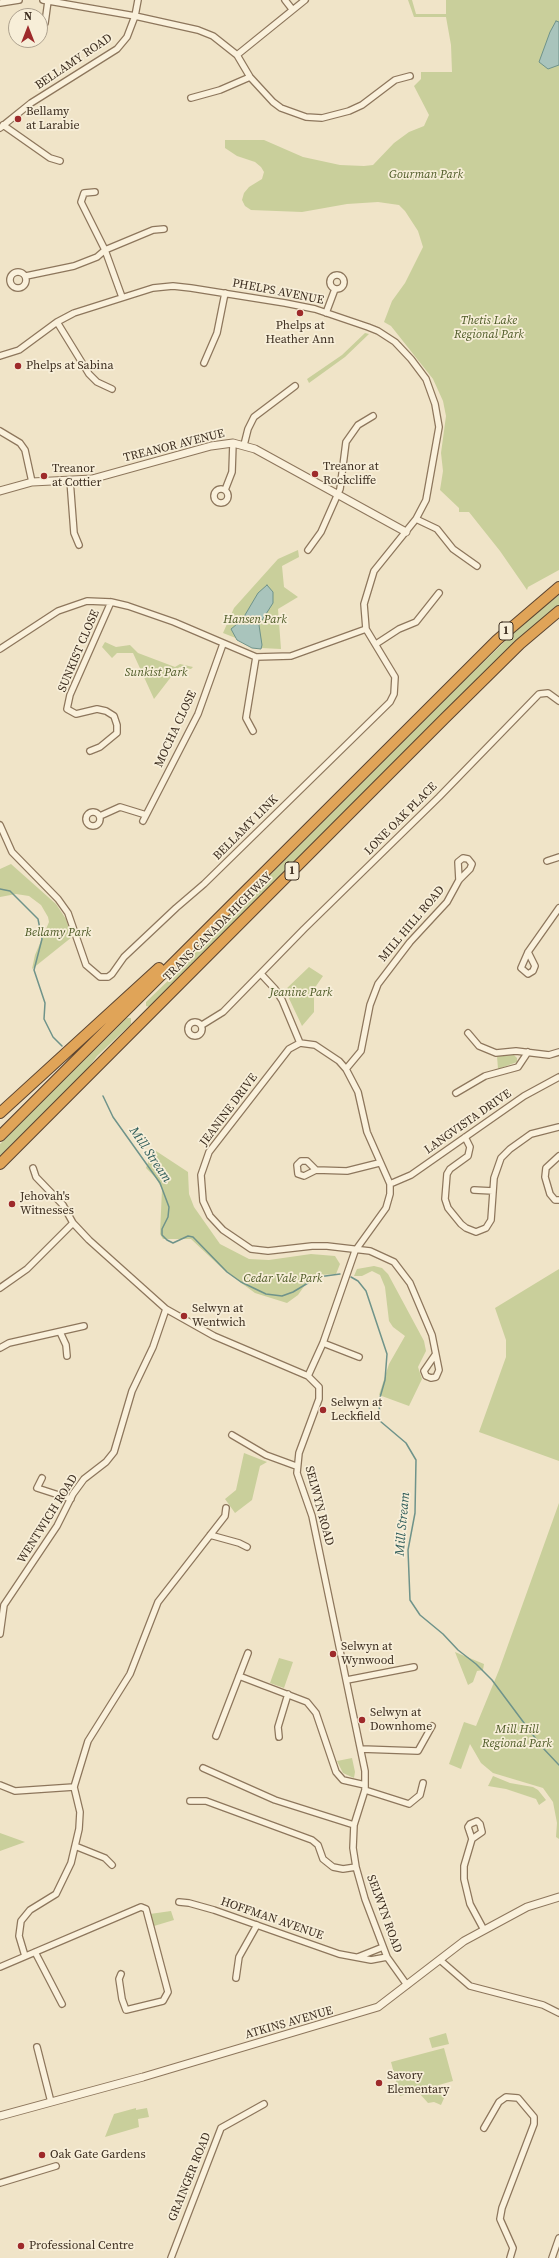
<!DOCTYPE html>
<style>
body{margin:0}
#map{position:relative;width:559px;height:2258px;overflow:hidden;background:#f0e4c8;font-family:"Source Serif 4",serif}
canvas{display:block}
.north{position:absolute;left:8px;top:8px;width:40px;height:40px;box-sizing:border-box;background:#f7eed8;border:1px solid #ada18e;border-radius:50%;rotate:0deg;font-size:11px;font-weight:700;line-height:16px;text-align:center;color:#3d2e20}
.north::after{content:'';display:block;margin:auto;width:14px;height:18px;background:#9e2a2b;clip-path:polygon(50% 0,100% 100%,50% 72%,0 100%)}
</style>
<div id="map">
<canvas width="559" height="2258"></canvas>
<div class="north">N</div>
</div>
<script>
const ctx = document.querySelector('canvas').getContext('2d');
ctx.lineJoin = 'round';
function fill(path, color) { ctx.fillStyle = color; ctx.fill(path, 'evenodd'); }
const poly = rows => new Path2D(rows.map(r => 'M' + r).join(''));
function stroke(path, color, width, dash) { ctx.strokeStyle = color; ctx.lineWidth = width; ctx.lineCap = dash ? 'butt' : 'round'; ctx.setLineDash(dash || []); ctx.stroke(path); }
function drawText(font, color, halo, rows, align = 'center') {
  ctx.font = font + ' "Source Serif 4",serif'; ctx.lineWidth = 3.5; ctx.setLineDash([]); ctx.textBaseline = 'middle'; ctx.strokeStyle = halo; ctx.fillStyle = color; for (const [text, x, y, turn = 0] of rows) {
    ctx.save(); ctx.translate(x, y); ctx.rotate((+turn || 0) * Math.PI / 180); ctx.textAlign = isNaN(turn) ? turn : align; if (halo) ctx.strokeText(text, 0, 0); ctx.fillText(text, 0, 0); ctx.restore();
  }
}
fill(poly([
 [408,0,412,0,416,14,446,14,446,0,559,0,559,570,528,587,527,590,500,551,469,512,459,512,459,508,440,490,443,471,441,453,446,416,443,401,433,379,391,326,384,322,392,301,405,283,423,247,418,231,405,211,399,205,378,202,347,204,302,212,251,210,245,206,242,200,244,193,249,187,262,179,264,172,261,167,255,162,237,156,225,148,225,140,264,140,303,157,340,165,364,166,373,165,394,143,409,132,424,126,429,115,414,86,421,79,421,72,452,72,451,45,446,17,414,17],
 [365,333,369,334,345,357,309,383,307,379,342,355],
 [298,550,299,557,282,566,284,587,298,597,278,609,281,649,261,648,223,633,234,608,278,559],
 [559,595,559,605,342,815,150,1007,146,1006,146,1002,175,974,190,955,462,683,521,626],
 [105,642,116,647,130,645,138,653,175,667,180,664,193,667,191,669,180,667,172,671,171,677,154,699,133,653,117,653,112,658,102,647],
 [11,864,56,904,66,919,72,937,32,969,35,955,49,922,48,917,41,905,29,896,16,894,0,897,0,869],
 [309,967,323,976,314,989,314,1012,302,1026,285,990],
 [127,1018,131,1018,131,1024,97,1056,86,1071,0,1156,0,1144],
 [514,1055,517,1058,517,1062,498,1069,497,1056],
 [153,1149,188,1172,189,1194,194,1207,220,1244,249,1259,269,1260,311,1254,335,1256,340,1264,336,1274,319,1275,314,1277,305,1285,298,1295,287,1303,255,1293,225,1271,191,1239,163,1239,160,1234,162,1189,156,1178,146,1168],
 [374,1266,382,1268,388,1274,424,1341,426,1351,418,1367,422,1379,409,1406,379,1395,389,1364,405,1336,393,1327,389,1321,385,1287,380,1275,372,1271,362,1276,354,1276,357,1269],
 [559,1269,559,1461,479,1432,506,1357,506,1340,495,1308],
 [244,1453,267,1462,260,1466,252,1500,235,1513,225,1499,236,1490],
 [559,1503,559,1839,556,1837,557,1823,553,1802,543,1788,493,1773,481,1763,470,1744,461,1769,449,1764,464,1722,476,1726,499,1670],
 [455,1652,484,1664,483,1670,477,1671,473,1682,468,1685],
 [279,1658,293,1662,284,1688,270,1683],
 [352,1758,355,1772,354,1778,343,1773,337,1761],
 [493,1776,510,1783,533,1787,538,1790,546,1800,539,1805,536,1799,506,1789,488,1786],
 [0,1833,25,1842,0,1851],
 [171,1911,174,1920,154,1926,150,1914],
 [446,2033,449,2044,432,2048,429,2038],
 [444,2048,453,2081,400,2096,391,2062],
 [434,2088,437,2093,445,2096,441,2105,434,2102,428,2103,420,2094,421,2092],
 [136,2108,136,2110,147,2108,149,2117,138,2119,139,2127,105,2137,114,2114]
]), '#c9cf9b');
const water = poly([
 [556,21,559,22,559,65,548,69,539,62,550,32,556,21],
 [267,585,273,592,273,603,259,625,262,645,261,649,252,648,237,640,231,629,242,620,258,593,267,585]
]);
fill(water, '#a9c4bc');
stroke(water, '#6f938a', 1);
stroke(poly([
 [0,889,10,891,38,919,42,939,34,970,45,1003,44,1019,53,1037,62,1046],
 [103,1096,113,1117,160,1183,169,1207,168,1217,162,1229,162,1235,167,1240,173,1243,188,1236,193,1237,227,1272,241,1282,266,1294,282,1296,293,1292,318,1277,340,1274],
 [351,1277,358,1281,366,1291,387,1354,385,1380,379,1401,380,1421,406,1443,416,1460,415,1513,408,1550,410,1600,420,1615,443,1634,458,1650,476,1664,492,1680,542,1747,559,1765]
]), '#6f938a', 1.5);
const minor = poly([
 [43,0,135,16,198,30,213,36,237,55,250,77,273,102,281,108,306,117,322,118,349,111,362,105,395,80,410,76],
 [285,0,292,9],
 [0,3,19,0],
 [45,23,48,1],
 [237,55,305,0],
 [191,98,220,90,250,77],
 [3,125,50,158,60,161],
 [0,128,31,103,117,49,127,37,135,16,138,0],
 '10 280a8 8 0 1 1 16 0a8 8 0 1 1-16 0Z',
 '330 282a7 7 0 1 1 14 0a7 7 0 1 1-14 0Z',
 [26,276,74,266,97,257,105,250,81,202,84,193,95,192],
 [122,297,105,250,153,230,164,229],
 [326,313,335,289],
 [57,322,89,374,97,382,112,389],
 [0,356,19,350,57,322,74,313,153,288,173,286,191,288,285,303,315,309,368,327,378,331,395,342,411,359,426,379,435,404,439,427,426,500,416,519,374,571,364,604,366,629,395,677,394,694,390,702,204,884,176,908,124,957,112,974,108,977,100,977,86,965,68,913,58,899,12,852,0,825],
 [204,363,217,333,225,293],
 [0,431,20,443,25,450,32,482],
 [244,445,248,429,254,417,295,386],
 [70,480,74,533,79,545],
 '214 496a7 7 0 1 1 14 0a7 7 0 1 1-14 0Z',
 [225,490,232,472,233,443],
 [416,519,437,529,453,549,477,566],
 [308,550,321,532,340,489,346,442,358,425,373,416],
 [376,644,399,629,416,622,439,593],
 [0,649,58,611,87,601,111,602,128,606,174,622,256,657,291,656,366,629],
 [253,731,246,718,256,657],
 [90,751,100,747,117,733,117,725,114,716,106,711,97,709,76,714,67,709,70,695,111,602],
 '86 819a7 7 0 1 1 14 0a7 7 0 1 1-14 0Z',
 [100,816,120,807,146,815],
 [143,821,198,714,223,644],
 [547,861,559,857],
 [528,952,535,966,533,971,528,974,521,968,528,952],
 [528,952,559,908],
 [261,974,275,989,282,1000,300,1043],
 '188 1029a7 7 0 1 1 14 0a7 7 0 1 1-14 0Z',
 [202,1025,223,1012,304,929,439,797,539,694,548,693,559,701],
 [468,1033,479,1046,496,1053,516,1051,549,1055,559,1052],
 [346,1069,339,1061,315,1045,300,1043,289,1049,209,1152,201,1175,203,1201,210,1216,223,1230,251,1249,268,1251,312,1246,327,1246,370,1251,394,1262,410,1283,432,1335,439,1370,436,1377,431,1378,426,1376,424,1371,435,1355],
 [456,1093,485,1076,518,1067,528,1052],
 [465,1137,470,1147,468,1156,450,1169,447,1174,445,1199,448,1208,461,1224,466,1228,476,1232,486,1228,491,1220,494,1178,501,1158,510,1149,531,1134,559,1127],
 [559,1156,546,1168,545,1177,550,1194,555,1200,559,1200],
 [33,1168,36,1177,63,1205,73,1223,89,1240,166,1309,214,1336,308,1376,319,1387,319,1399,299,1453,297,1473,312,1516,365,1771,365,1790,354,1825,353,1848,356,1867,365,1899,387,1957,407,1985],
 [316,1170,304,1176,298,1174,297,1165,301,1161,307,1161,316,1170,347,1171,379,1163],
 [390,1184,411,1175,524,1096,559,1077],
 [474,1190,493,1191],
 [0,1288,27,1269,73,1223],
 [60,1332,66,1345,67,1356],
 [323,1343,359,1357],
 [0,1348,9,1343,84,1326],
 [308,1376,323,1343,355,1251,386,1208,390,1194,390,1184,367,1132,358,1092,346,1069,361,1051,370,1005,378,984,410,942,447,902,459,880,470,869,472,864,468,859,463,858,458,862,459,880],
 [232,1435,266,1455,296,1466],
 [42,1478,37,1488,71,1499],
 [210,1535,239,1543,247,1547],
 [0,1634,4,1605,57,1526,73,1494,84,1479,106,1462,114,1452,132,1391,153,1347,166,1309],
 [239,1676,307,1702,316,1713,336,1772,343,1780,365,1785],
 [347,1680,414,1667],
 [216,1736,248,1653],
 [279,1737,278,1727,288,1694],
 [361,1749,418,1751,432,1726],
 [203,1768,275,1800,354,1825],
 [0,1785,15,1791,74,1787],
 [365,1790,409,1804,420,1795,423,1783],
 [190,1801,206,1801,312,1840,318,1845,323,1859,333,1867,343,1869,356,1867],
 [472,1839,468,1827,470,1824,477,1821,480,1824,482,1832,472,1839,464,1866,464,1879,470,1904,484,1930],
 [75,1846,105,1858,112,1865],
 [179,1902,189,1903,214,1910,339,1954,371,1960,387,1957],
 [35,1952,62,2004],
 [25,1956,19,1936,21,1921,30,1910,56,1894,71,1863,79,1829,80,1812,74,1787,88,1741,130,1674,158,1602,225,1516,226,1508],
 [358,1957,383,1947],
 [440,1960,470,1986,543,2005,559,2013],
 [0,1967,141,1907,146,1909,168,1992,163,2001,126,2010,122,1999,119,1979,121,1974],
 [236,1978,239,1957,257,1925],
 [37,2047,51,2102],
 [484,2128,499,2102,506,2097,518,2098,534,2117,534,2124,502,2208,500,2219,513,2248,510,2258],
 [0,2183,56,2166],
 [171,2258,221,2128,264,2104],
 [552,2258,559,2238]
]);
const tertiary = poly([
 [0,491,32,482,92,479,211,446,233,443,255,449,406,532],
 [0,2116,143,2077,378,2007,464,1941,527,1907,559,1897]
]);
const motorway = poly([
 [0,1113,159,968],
 [0,1136,497,640,559,587],
 [0,1164,445,718,520,644,559,611]
]);
stroke(minor, '#8d765c', 8);
stroke(tertiary, '#8d765c', 9);
stroke(motorway, '#5b4430', 12);
stroke(minor, '#faf1dc', 5.5);
stroke(tertiary, '#faf1dc', 7);
stroke(motorway, '#e0a458', 10);
for (const [x, y, r, color] of [
 [18,119,4,"#9e2a2b"],
 [300,313,4,"#9e2a2b"],
 [18,366,4,"#9e2a2b"],
 [315,474,4,"#9e2a2b"],
 [44,476,4,"#9e2a2b"],
 [12,1204,4,"#9e2a2b"],
 [184,1316,4,"#9e2a2b"],
 [323,1410,4,"#9e2a2b"],
 [333,1654,4,"#9e2a2b"],
 [362,1720,4,"#9e2a2b"],
 [379,2083,4,"#9e2a2b"],
 [42,2155,4,"#9e2a2b"],
 [21,2246,4,"#9e2a2b"]
]) { const dot = new Path2D(); dot.arc(x, y, r, 0, 2 * Math.PI); ctx.fillStyle = color; ctx.fill(dot); stroke(dot, '#f7eed8', 1.5); }
for (const [x, y, w] of [
 [506,631,14],
 [292,871,14]
]) { const box = new Path2D(); box.roundRect(x - w / 2, y - 9, w, 18, 3); ctx.fillStyle = '#f7eed8'; ctx.fill(box); stroke(box, '#3d2e20', 1); }
drawText('bold 11px', '#3d2e20', null, [
 ["1",506,631],
 ["1",292,871]
]);
drawText('12px', '#3d2e20', '#f7eed8', [
 ["BELLAMY ROAD",74,62,-34],
 ["PHELPS AVENUE",278,292,11],
 ["TREANOR AVENUE",174,446,-14],
 ["SUNKIST CLOSE",79,651,-67],
 ["MOCHA CLOSE",176,729,-65],
 ["LONE OAK PLACE",401,819,-45],
 ["BELLAMY LINK",246,828,-45],
 ["MILL HILL ROAD",412,924,-50],
 ["TRANS-CANADA HIGHWAY",218,927,-45],
 ["JEANINE DRIVE",229,1110,-53],
 ["LANGVISTA DRIVE",468,1122,-35],
 ["SELWYN ROAD",319,1506,75],
 ["WENTWICH ROAD",48,1519,-58],
 ["SELWYN ROAD",384,1914,70],
 ["HOFFMAN AVENUE",272,1919,19],
 ["ATKINS AVENUE",289,2023,-16],
 ["GRAINGER ROAD",190,2177,-68]
]);
drawText('12px', '#3d2e20', '#f7eed8', [
 ["Bellamy",26,112],
 ["at Larabie",26,126],
 ["Phelps at",300,326,"center"],
 ["Heather Ann",300,340,"center"],
 ["Phelps at Sabina",26,366],
 ["Treanor at",323,467],
 ["Rockcliffe",323,481],
 ["Treanor",52,469],
 ["at Cottier",52,483],
 ["Jehovah's",20,1197],
 ["Witnesses",20,1211],
 ["Selwyn at",192,1309],
 ["Wentwich",192,1323],
 ["Selwyn at",331,1403],
 ["Leckfield",331,1417],
 ["Selwyn at",341,1647],
 ["Wynwood",341,1661],
 ["Selwyn at",370,1713],
 ["Downhome",370,1727],
 ["Savory",387,2076],
 ["Elementary",387,2090],
 ["Oak Gate Gardens",50,2155],
 ["Professional Centre",29,2246]
], 'left');
drawText('italic 12px', '#4d5a26', '#f7eed8', [
 ["Gourman Park",426,175],
 ["Thetis Lake",489,321],
 ["Regional Park",489,335],
 ["Hansen Park",255,620],
 ["Sunkist Park",156,673],
 ["Bellamy Park",58,933],
 ["Jeanine Park",301,993],
 ["Cedar Vale Park",283,1279],
 ["Mill Hill",517,1730],
 ["Regional Park",517,1744]
]);
drawText('italic 13px', '#2f5d5a', '#f7eed8', [
 ["Mill Stream",150,1155,56],
 ["Mill Stream",403,1524,-85]
]);
</script>
